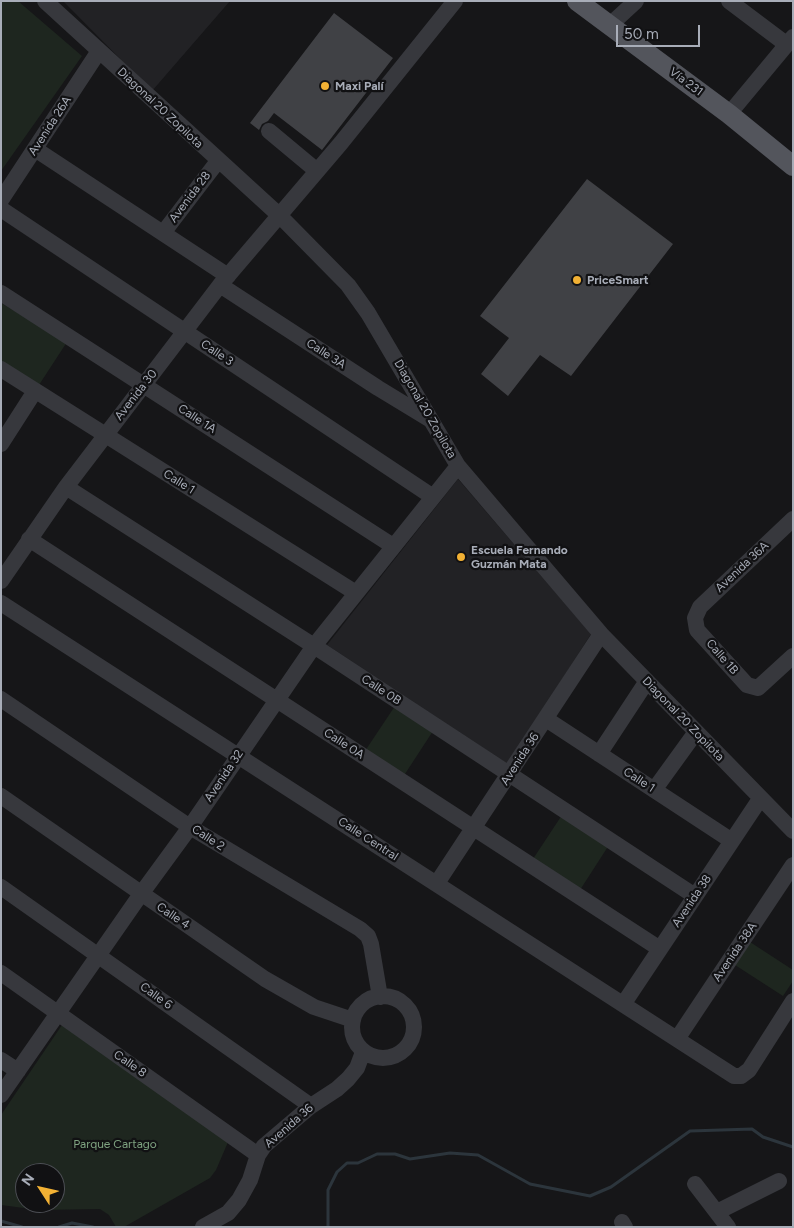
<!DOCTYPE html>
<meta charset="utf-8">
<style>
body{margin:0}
#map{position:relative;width:794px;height:1228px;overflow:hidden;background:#161618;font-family:Figtree,sans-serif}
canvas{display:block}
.frame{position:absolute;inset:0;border:2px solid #a8adb8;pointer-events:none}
.north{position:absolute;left:15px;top:1163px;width:50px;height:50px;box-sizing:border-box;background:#111113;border:1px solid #4d4f55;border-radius:50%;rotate:305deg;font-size:14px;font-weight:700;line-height:20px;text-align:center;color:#a8adb8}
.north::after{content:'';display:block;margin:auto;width:18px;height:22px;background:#f2b134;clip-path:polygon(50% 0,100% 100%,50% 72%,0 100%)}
.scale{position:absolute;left:616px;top:25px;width:84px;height:22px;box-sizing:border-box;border:2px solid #a8adb8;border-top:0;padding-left:6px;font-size:15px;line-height:18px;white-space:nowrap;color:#a8adb8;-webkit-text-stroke:4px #111113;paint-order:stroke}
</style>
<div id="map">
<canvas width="794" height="1228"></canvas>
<div class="frame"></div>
<div class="north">N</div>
<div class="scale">50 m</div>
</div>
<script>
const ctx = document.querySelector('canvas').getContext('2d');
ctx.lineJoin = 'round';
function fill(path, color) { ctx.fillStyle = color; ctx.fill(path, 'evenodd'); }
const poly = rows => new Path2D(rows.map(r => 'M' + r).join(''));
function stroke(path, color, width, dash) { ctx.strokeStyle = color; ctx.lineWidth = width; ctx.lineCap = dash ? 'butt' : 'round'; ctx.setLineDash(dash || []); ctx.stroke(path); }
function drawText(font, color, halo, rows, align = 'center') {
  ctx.font = font + ' Figtree,sans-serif'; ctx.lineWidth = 4.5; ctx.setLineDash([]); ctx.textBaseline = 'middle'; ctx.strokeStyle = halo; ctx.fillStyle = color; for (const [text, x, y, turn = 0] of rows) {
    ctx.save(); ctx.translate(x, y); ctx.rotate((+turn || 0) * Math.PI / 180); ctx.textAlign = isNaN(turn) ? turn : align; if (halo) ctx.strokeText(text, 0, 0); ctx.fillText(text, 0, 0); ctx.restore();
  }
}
fill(poly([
 [63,1,230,1,152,91],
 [458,479,591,634,508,764,327,645]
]), '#222225');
fill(poly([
 [1,1,18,1,82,56,1,171],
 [1,303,67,342,37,388,1,365],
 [395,706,433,731,403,777,365,751],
 [562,815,609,845,580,890,533,859],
 [750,942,793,970,793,981,783,996,735,965],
 [62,1025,228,1142,216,1170,210,1178,124,1227,116,1227,109,1215,100,1209,39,1210,1,1205,1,1115],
 [25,1173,55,1173,55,1203,25,1203]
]), '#1e261f');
stroke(poly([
 [1,1221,22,1227],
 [59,1227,72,1223,93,1227],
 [328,1227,328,1190,337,1172,347,1163,358,1163,377,1154,395,1154,410,1159,450,1153,478,1155,530,1184,590,1196,611,1187,690,1131,752,1129,763,1137,793,1147]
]), '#2c353c', 3);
fill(poly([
 [334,13,393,58,322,150,274,113,268,121,262,124,259,130,250,123],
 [587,179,673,244,571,376,540,355,508,396,481,374,509,338,480,316]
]), '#404145');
stroke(poly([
 [45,1,280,216,348,285,368,313,458,466,601,634,793,831],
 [729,1,786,44],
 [610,25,636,1],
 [729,114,793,37],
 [269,131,317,171],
 [35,149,228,276],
 [1,200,99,51],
 [1,209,433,497],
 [163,233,218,161],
 [220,285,378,388,429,419],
 [1,293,393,546],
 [1,369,356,593],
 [1,444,35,391],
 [66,487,314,646,695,896],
 [793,519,700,607,695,618,697,630,747,685,758,688,793,656],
 [29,539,660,949],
 [1,581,66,487,220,285,341,143,455,1],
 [1,603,734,1076,741,1076,749,1070,793,1001],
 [1,699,190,827,360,929,368,936,371,944,380,997],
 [546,719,732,841],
 [599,754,647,681],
 [654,790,696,732],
 [1,796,265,979,314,1007,353,1020],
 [437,883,601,634],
 [1,887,311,1106],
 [1,973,258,1155],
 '352 1027a31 31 0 1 1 62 0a31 31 0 1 1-62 0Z',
 [624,1003,760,799],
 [677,1039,793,865],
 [1,1060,18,1071],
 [1,1095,141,894,190,827,314,646,458,466],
 [695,1184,728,1227],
 [717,1212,779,1181],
 [622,1222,625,1227],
 [203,1227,228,1213,239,1200,250,1180,258,1155,264,1146,311,1106,337,1089,348,1079,357,1068,363,1052]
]), '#37383d', 16);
stroke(poly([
 [577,1,729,114,793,166]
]), '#53555c', 20);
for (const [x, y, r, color] of [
 [325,86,5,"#f2b134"],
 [577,280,5,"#f2b134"],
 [461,557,5,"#f2b134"]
]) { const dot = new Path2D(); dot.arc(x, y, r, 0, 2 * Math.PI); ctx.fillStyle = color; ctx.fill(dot); stroke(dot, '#111113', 2); }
drawText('12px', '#a8adb8', '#111113', [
 ["Vía 231",686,82,37],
 ["Diagonal 20 Zopilota",160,108,43],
 ["Avenida 26A",50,126,-57],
 ["Avenida 28",190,197,-53],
 ["Calle 3",217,353,34],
 ["Calle 3A",326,354,33],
 ["Avenida 30",136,395,-52],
 ["Diagonal 20 Zopilota",425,409,60],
 ["Calle 1A",197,419,33],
 ["Calle 1",179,482,32],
 ["Avenida 36A",742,567,-43],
 ["Calle 1B",722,657,49],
 ["Calle 0B",381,690,33],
 ["Diagonal 20 Zopilota",683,719,46],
 ["Calle 0A",344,744,33],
 ["Avenida 36",520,759,-57],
 ["Avenida 32",224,776,-56],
 ["Calle 1",639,780,33],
 ["Calle 2",208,838,33],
 ["Calle Central",368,839,33],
 ["Avenida 38",692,901,-56],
 ["Calle 4",173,916,34],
 ["Avenida 38A",735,952,-56],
 ["Calle 6",156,996,36],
 ["Calle 8",130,1064,35],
 ["Avenida 36",289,1126,-41]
]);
drawText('bold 12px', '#a8adb8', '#111113', [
 ["Maxi Palí",335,86],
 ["PriceSmart",587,280],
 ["Escuela Fernando",471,550],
 ["Guzmán Mata",471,564]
], 'left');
drawText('12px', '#7fa381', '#111113', [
 ["Parque Cartago",115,1144]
]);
</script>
